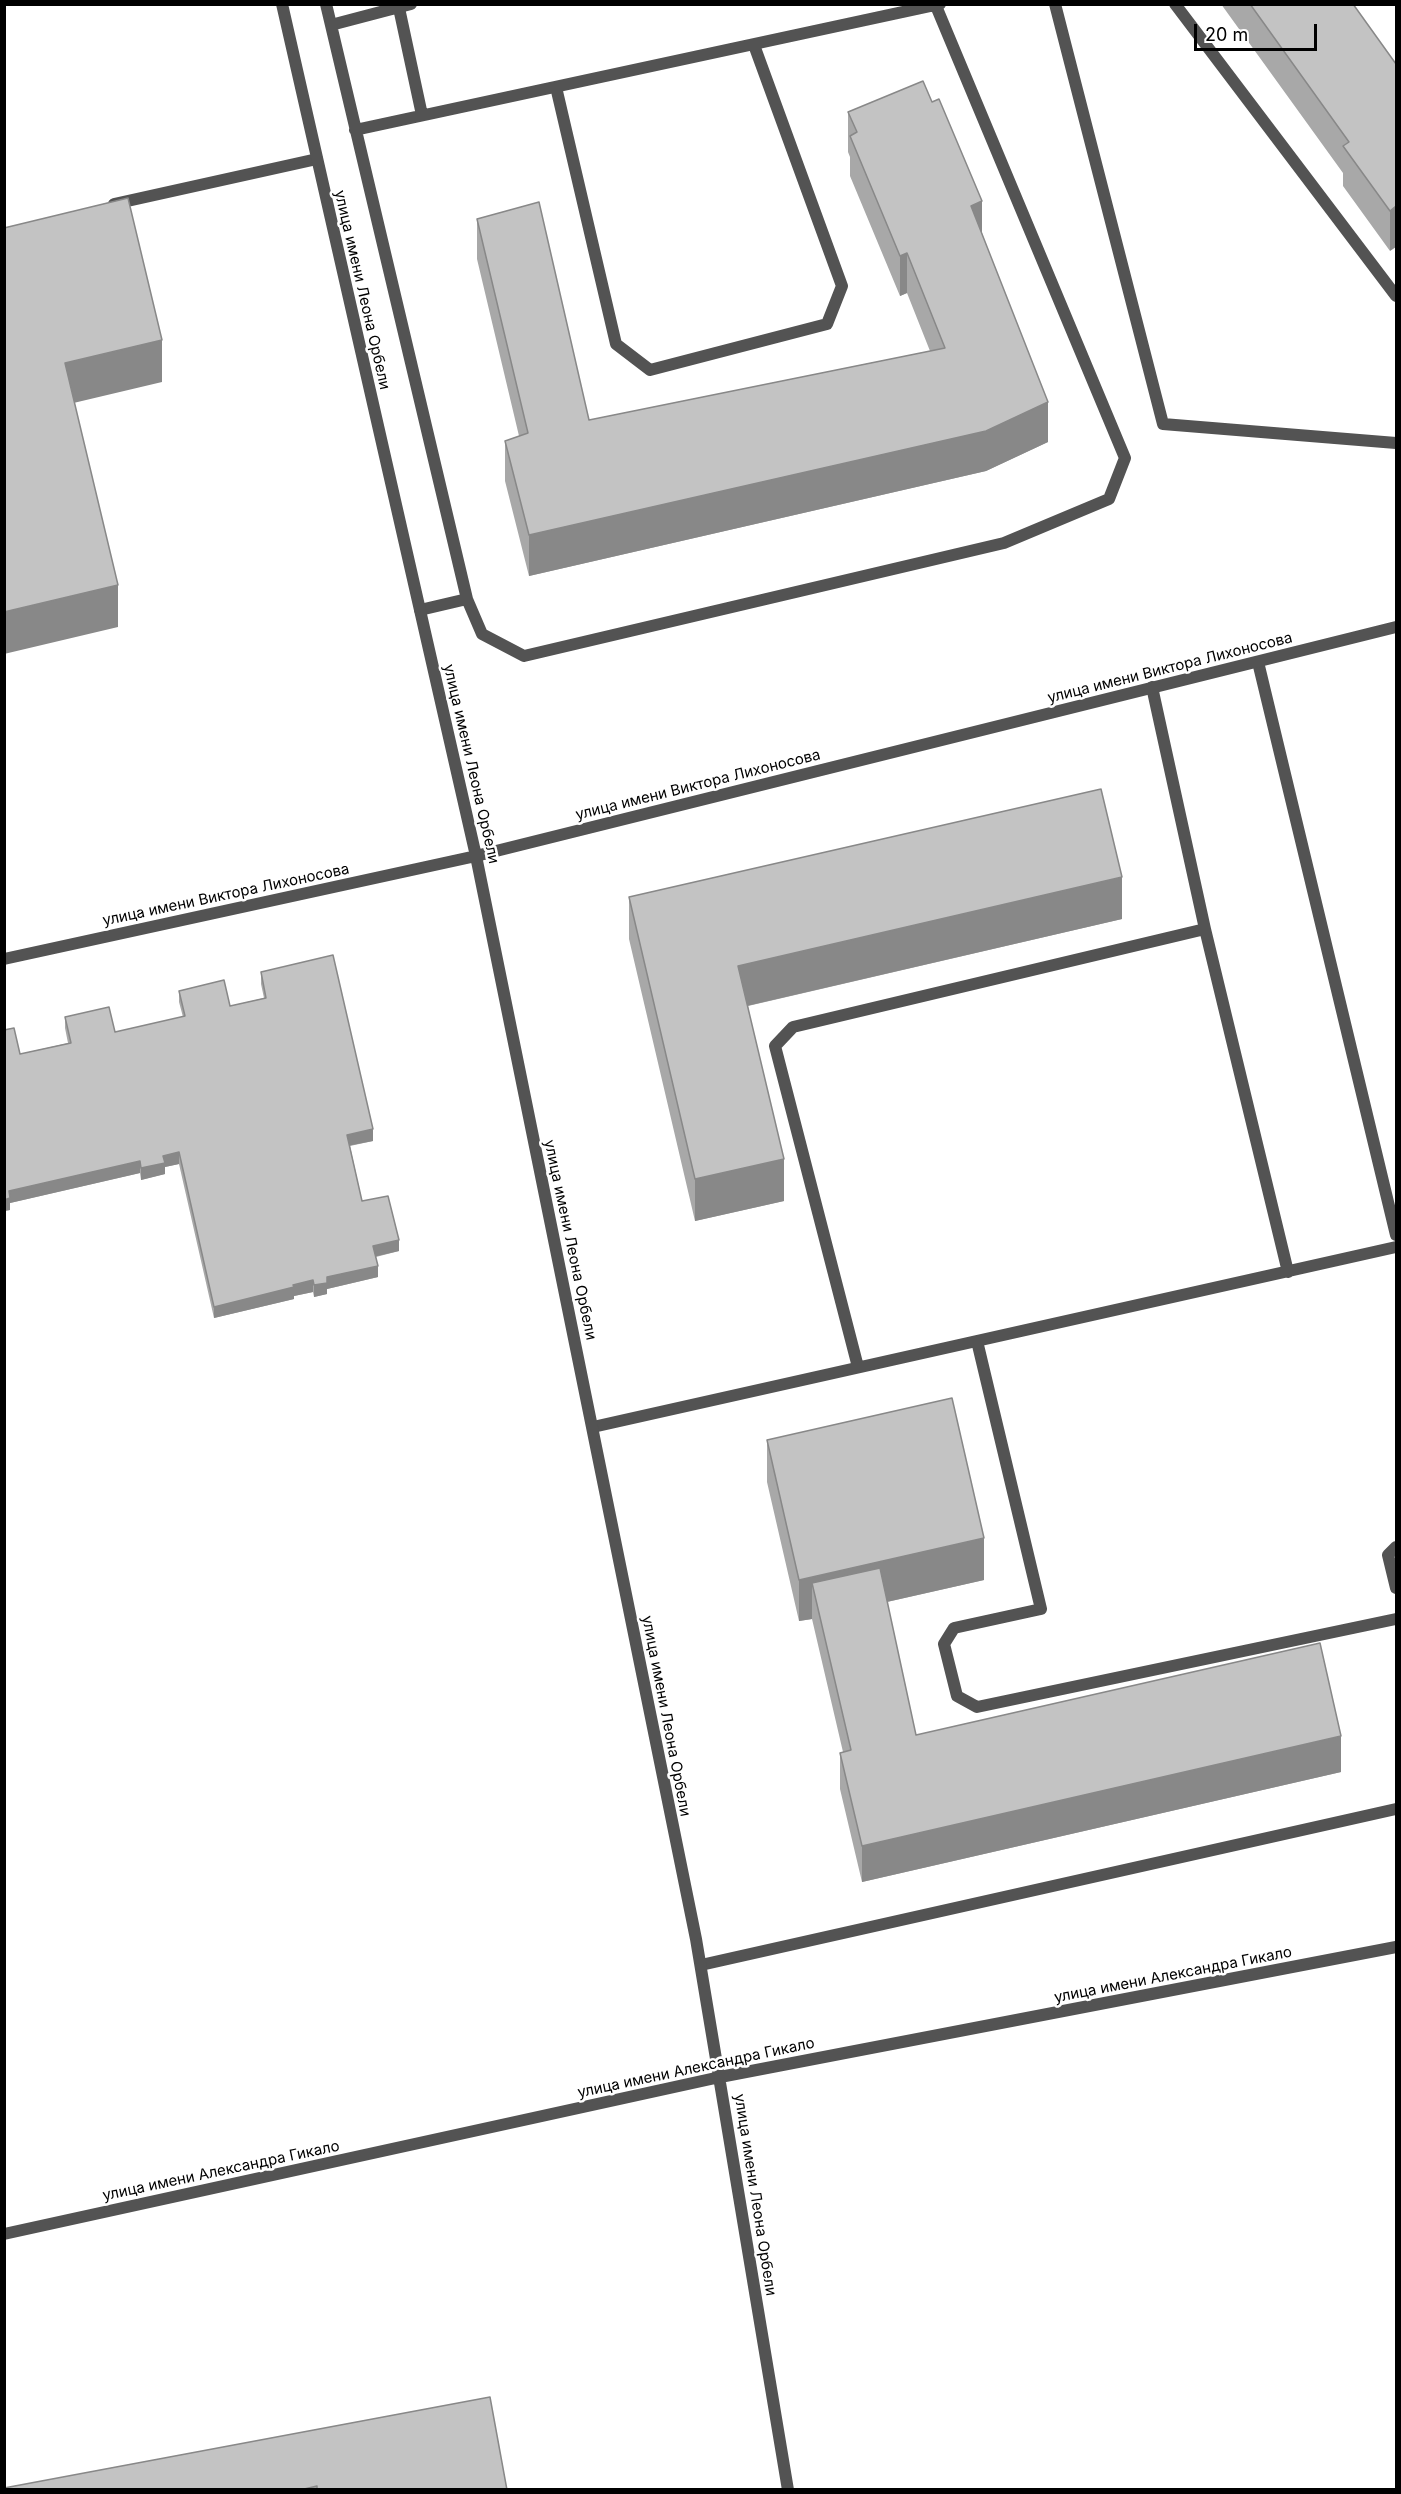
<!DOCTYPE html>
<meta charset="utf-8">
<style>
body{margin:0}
#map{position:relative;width:1401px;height:2494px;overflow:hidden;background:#fff;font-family:Inter,sans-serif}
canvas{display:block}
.frame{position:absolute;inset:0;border:6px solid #000;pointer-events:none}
.scale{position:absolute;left:1194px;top:24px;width:123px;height:27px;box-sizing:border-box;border:3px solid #000;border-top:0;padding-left:8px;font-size:18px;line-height:21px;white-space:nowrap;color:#000;-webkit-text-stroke:4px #fff;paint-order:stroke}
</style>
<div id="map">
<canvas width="1401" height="2494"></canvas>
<div class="frame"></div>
<div class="scale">20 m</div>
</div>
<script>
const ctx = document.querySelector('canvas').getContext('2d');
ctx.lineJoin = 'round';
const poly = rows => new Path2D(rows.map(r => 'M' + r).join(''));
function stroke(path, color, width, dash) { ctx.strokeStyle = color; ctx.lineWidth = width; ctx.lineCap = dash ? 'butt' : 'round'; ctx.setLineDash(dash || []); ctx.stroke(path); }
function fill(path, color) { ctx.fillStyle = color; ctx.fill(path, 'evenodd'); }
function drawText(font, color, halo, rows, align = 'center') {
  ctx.font = font + ' Inter,sans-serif'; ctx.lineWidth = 5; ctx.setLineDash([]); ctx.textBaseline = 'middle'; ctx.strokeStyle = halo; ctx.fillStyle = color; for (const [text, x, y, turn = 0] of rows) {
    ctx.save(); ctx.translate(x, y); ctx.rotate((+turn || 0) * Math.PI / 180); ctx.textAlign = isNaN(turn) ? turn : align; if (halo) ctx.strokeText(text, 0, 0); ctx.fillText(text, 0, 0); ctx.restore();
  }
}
stroke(poly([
 [326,4,467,599,420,610],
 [1055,4,1163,424,1396,443],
 [1175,4,1396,296],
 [399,8,422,115],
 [331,25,411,4],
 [556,87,616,344,650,370,827,324,842,286,754,45],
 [355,130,940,4],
 [114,204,317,159],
 [467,599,482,634,524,656,1004,543,1109,499,1125,458,936,6],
 [1258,662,1396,1235],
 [1152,687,1205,929,1288,1272],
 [977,1341,1041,1609,954,1628,944,1644,957,1696,977,1707,1396,1619],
 [858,1367,775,1046,793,1027,1205,929],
 [593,1427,1396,1247],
 [1396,1547,1388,1555,1396,1588],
 [701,1965,1396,1809]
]), '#535353', 12);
stroke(poly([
 [282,4,476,856,696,1939,788,2490],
 [4,959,476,856,1396,627],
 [4,2234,720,2077,1396,1947]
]), '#535353', 12);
fill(poly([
 [1221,4,1353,4,1396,64,1390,251,1343,186,1343,173],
 [848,112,982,233,1048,442,986,471,529,576,505,481,505,441,519,436,477,259,477,219,589,420,930,351,907,293,900,296,850,176,850,157,848,152],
 [629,897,1122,919,748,1006,784,1201,695,1221,629,939],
 [261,972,373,1141,350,1146,362,1201,399,1251,376,1257,378,1277,327,1289,327,1294,314,1297,313,1292,294,1296,294,1299,214,1318,179,1164,165,1167,165,1174,141,1180,140,1173,10,1203,10,1210,4,1211,4,1030,20,1054,68,1043,65,1028,65,1017,115,1032,183,1017,179,1002,179,991,230,1006,264,998,261,984],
 [767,1440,984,1580,887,1602,916,1735,1341,1772,862,1882,840,1789,840,1753,843,1752,812,1619,799,1621,767,1482],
 [490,2397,507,2490,4,2490]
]), '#a8a8a8');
fill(poly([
 [982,201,982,242,971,206],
 [1396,206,1396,247,1390,251,1390,211],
 [907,253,907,293,900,296,900,256],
 [162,340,162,382,65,405,65,363],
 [1048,402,1048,442,986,471,529,576,529,535],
 [118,585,118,627,4,654,4,612],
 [1122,877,1122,919,738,1008,738,966],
 [373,1129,373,1141,347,1146,347,1135],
 [179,1152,179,1164,165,1167,165,1174,141,1180,141,1168,163,1156],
 [784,1159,784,1201,695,1221,695,1179],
 [140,1161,140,1173,10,1203,10,1210,4,1211,4,1200,9,1191],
 [399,1240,399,1251,373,1257,373,1246],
 [378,1266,378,1277,327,1289,327,1294,314,1297,314,1285,327,1277],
 [313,1280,313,1292,294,1296,294,1299,214,1318,214,1307],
 [984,1538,984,1580,820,1617,812,1583,812,1619,799,1621,799,1580],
 [1341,1736,1341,1772,862,1882,862,1846]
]), '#888');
const building = poly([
 [1250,4,1353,4,1396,64,1396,206,1390,211,1343,146,1349,142,1250,4],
 [923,81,932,102,939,99,982,201,971,206,1048,402,986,431,529,535,505,441,528,433,477,219,539,202,589,420,945,348,907,253,900,256,850,136,857,132,848,112,923,81],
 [128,198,162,340,65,363,118,585,4,612,4,228,128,198],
 [1101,789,1122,877,738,966,784,1159,695,1179,629,897,1101,789],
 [333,955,373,1129,347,1135,362,1201,388,1196,399,1240,373,1246,378,1266,327,1277,327,1283,314,1285,313,1280,293,1285,294,1287,214,1307,179,1152,163,1156,165,1163,141,1168,140,1161,9,1191,10,1198,4,1200,4,1030,14,1028,20,1054,71,1043,65,1017,109,1007,115,1032,185,1016,179,991,224,980,230,1006,266,998,261,972,333,955],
 [952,1398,984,1538,799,1580,767,1440,952,1398],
 [880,1568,916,1735,1320,1643,1341,1736,862,1846,840,1753,851,1750,812,1583,880,1568],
 [490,2397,507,2490,317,2490,317,2486,300,2490,4,2490,4,2488,490,2397]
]);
fill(building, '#c3c3c3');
stroke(building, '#888', 1.5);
drawText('15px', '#000', '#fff', [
 ["улица имени Леона Орбели",362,290,77],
 ["улица имени Виктора Лихоносова",1170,668,-14],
 ["улица имени Леона Орбели",471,764,77],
 ["улица имени Виктора Лихоносова",698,785,-14],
 ["улица имени Виктора Лихоносова",226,895,-12],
 ["улица имени Леона Орбели",570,1240,78],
 ["улица имени Леона Орбели",666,1716,79],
 ["улица имени Александра Гикало",1173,1975,-11],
 ["улица имени Александра Гикало",696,2068,-12],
 ["улица имени Александра Гикало",221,2171,-12],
 ["улица имени Леона Орбели",755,2195,81]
]);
</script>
